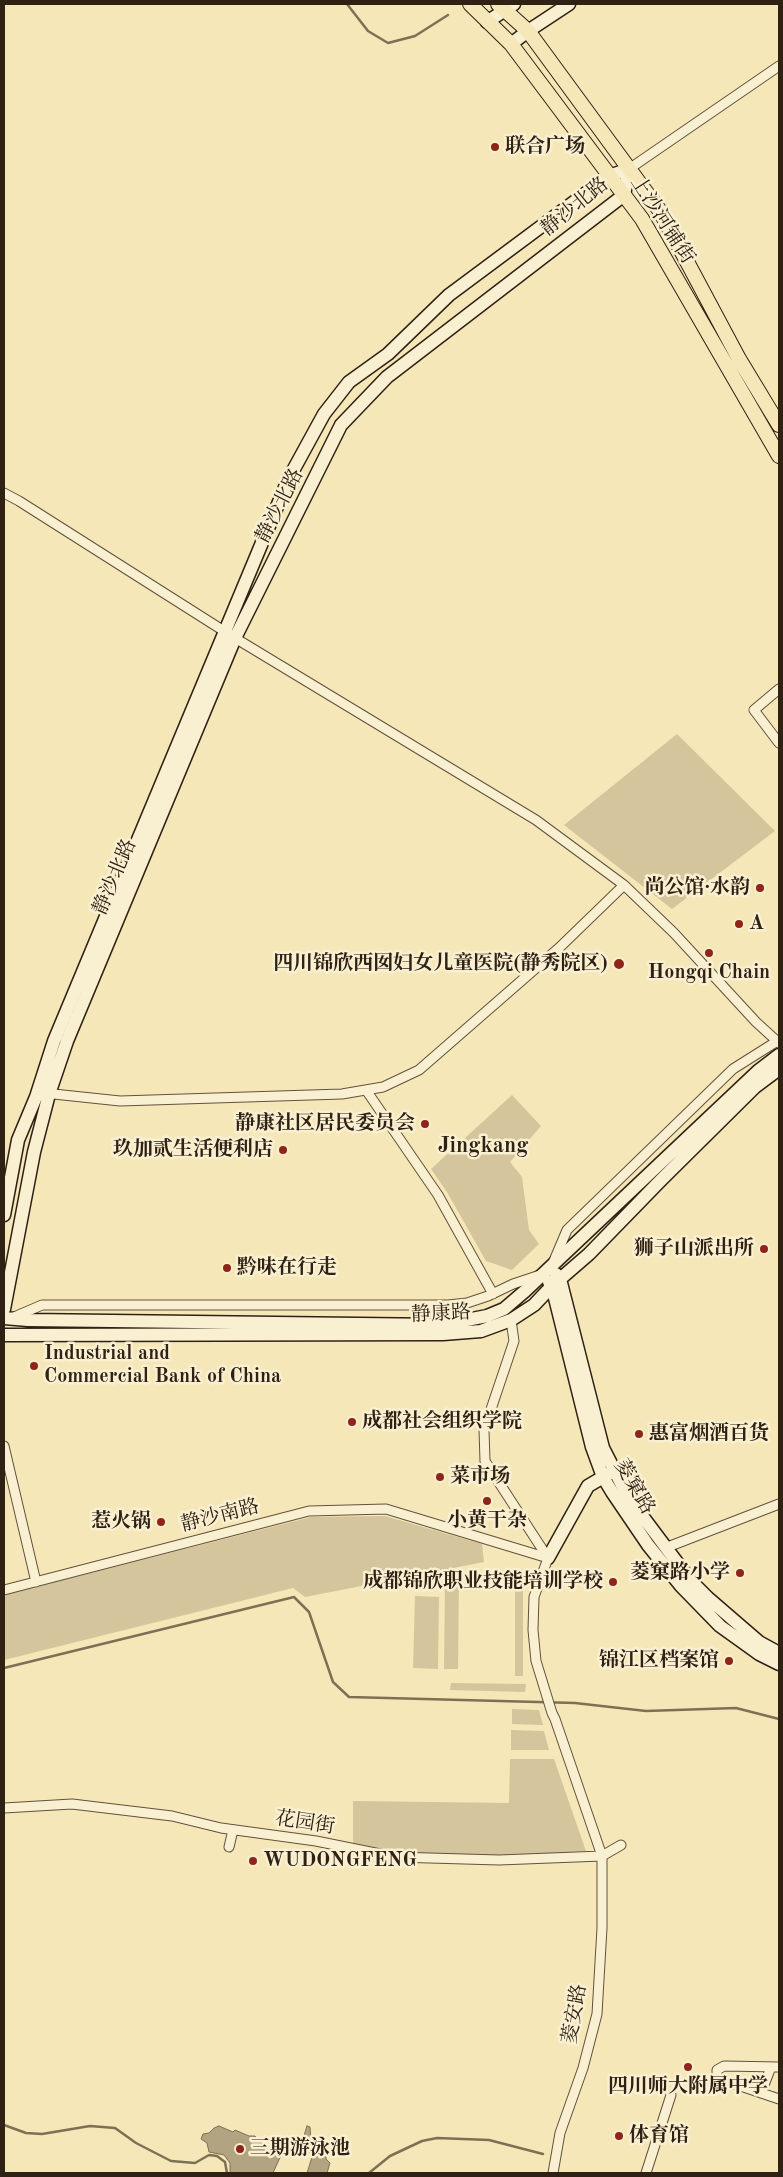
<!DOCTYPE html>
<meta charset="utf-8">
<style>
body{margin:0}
#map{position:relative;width:783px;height:2177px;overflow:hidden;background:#f6e7b8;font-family:"Old Standard TT",serif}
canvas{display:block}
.frame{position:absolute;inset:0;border:5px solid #2f2114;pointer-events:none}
</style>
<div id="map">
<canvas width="783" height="2177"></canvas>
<div class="frame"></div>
</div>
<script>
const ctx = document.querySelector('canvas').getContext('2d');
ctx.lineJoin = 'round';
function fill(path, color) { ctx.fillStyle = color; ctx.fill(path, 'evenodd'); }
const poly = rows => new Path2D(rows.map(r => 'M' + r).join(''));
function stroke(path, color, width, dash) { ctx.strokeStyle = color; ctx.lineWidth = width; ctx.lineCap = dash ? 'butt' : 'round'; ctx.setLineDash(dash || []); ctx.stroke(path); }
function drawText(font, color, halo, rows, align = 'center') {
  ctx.font = font + ' "Old Standard TT","Noto Serif SC",serif'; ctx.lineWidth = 5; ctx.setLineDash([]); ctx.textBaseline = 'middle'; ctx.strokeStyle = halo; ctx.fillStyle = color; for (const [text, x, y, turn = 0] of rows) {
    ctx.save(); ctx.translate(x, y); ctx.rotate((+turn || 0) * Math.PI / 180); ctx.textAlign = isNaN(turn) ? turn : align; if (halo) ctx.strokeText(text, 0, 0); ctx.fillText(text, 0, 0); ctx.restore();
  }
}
fill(poly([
 [677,734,775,831,672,909,564,825],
 [512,1095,541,1126,510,1162,522,1177,529,1230,539,1244,512,1270,486,1261,447,1192,431,1169],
 [385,1516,482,1544,484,1562,305,1597,293,1588,4,1660,4,1595,311,1517],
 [445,1579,459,1579,458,1669,444,1669],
 [515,1580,523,1580,523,1676,515,1676],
 [415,1596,439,1597,438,1669,413,1668],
 [451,1683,526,1684,525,1692,450,1690],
 [512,1709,539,1710,543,1725,512,1724],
 [511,1730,544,1731,549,1750,511,1750],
 [510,1759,554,1759,586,1851,499,1856,397,1852,353,1844,353,1801,509,1803]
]), '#d4c59c');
const water = poly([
 [219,2126,233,2132,235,2130,249,2136,255,2136,261,2143,282,2153,273,2173,230,2173,230,2163,224,2155,209,2152,207,2143,201,2139,203,2134,209,2133,214,2128,219,2126],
 [307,2126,310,2127,311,2140,326,2152,326,2159,330,2163,327,2173,307,2173,312,2157,303,2139,307,2126]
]);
fill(water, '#b2a480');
stroke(water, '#7e7055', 1);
stroke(poly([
 [347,4,368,31,388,43,415,36,448,15],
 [4,1668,294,1597,309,1612,333,1682,349,1697,575,1703,646,1711,736,1708,779,1719],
 [4,2125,26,2133,42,2134,90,2126,115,2128,136,2143,171,2161,195,2163,209,2155,217,2156,225,2162,227,2173],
 [369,2173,390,2156,422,2141,437,2138,489,2140,543,2154]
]), '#7e7055', 2.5);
const street = poly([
 [629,169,779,66],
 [4,493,19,501,235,638,536,820,624,885,674,933,756,1022,779,1043],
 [779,689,754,710,779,743],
 [366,1090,438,1195,493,1294],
 [44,1093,120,1101,342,1094,383,1087,419,1070,559,948,624,885],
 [553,1263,567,1230,733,1069,779,1040],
 [14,1317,42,1305,448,1305,467,1303,488,1296,513,1284,540,1275],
 [511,1320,514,1341,484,1430,485,1461,548,1558,534,1597,533,1630,536,1661,552,1713,555,1719,602,1856,602,1928,597,2014,583,2068,560,2133,553,2173],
 [4,1446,36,1582],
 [665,1548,779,1504],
 [4,1590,309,1511,386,1509,548,1558],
 [4,1808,72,1804,172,1816,221,1828,316,1841,395,1857,499,1860,602,1856,621,1845],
 [229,1847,233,1830],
 [779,2067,724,2066,717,2070,717,2078,779,2099],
 [761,2093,771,2067],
 [646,2173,671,2095]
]);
const secondary = poly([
 [487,22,514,4],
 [511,44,528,31,569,4],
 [4,1215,18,1140,36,1097,54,1041,289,478,324,414,349,382,388,354,449,295,609,176,629,169,624,195,387,377,341,425,235,638,67,1041,49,1094,34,1152,4,1309],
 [556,1274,560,1279,603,1448,628,1497,691,1581,708,1598,759,1642,779,1653],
 [549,1282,552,1286,592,1447,603,1477,612,1492,648,1545,681,1586,720,1626,759,1654,779,1664],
 [4,1318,28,1320,441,1325,487,1316,504,1309,525,1291,758,1071,779,1055],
 [4,1335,443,1334,481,1331,511,1320,534,1305,552,1286,589,1254,661,1180,755,1087,779,1069],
 [548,1558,588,1486,610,1473]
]);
const primary = poly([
 [470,4,511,44,642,219,779,456],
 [498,4,528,31,660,211,739,359,779,425]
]);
stroke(street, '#61523d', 11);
stroke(secondary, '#2f2114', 15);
stroke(primary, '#2f2114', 16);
stroke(street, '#f9efd1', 9);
stroke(secondary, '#f9efd1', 12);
stroke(primary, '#f6e7b8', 14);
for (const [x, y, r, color] of [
 [495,147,5,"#8f2418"],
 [760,888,5,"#8f2418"],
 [739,924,5,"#8f2418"],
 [709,953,5,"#8f2418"],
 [619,964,6,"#8f2418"],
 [425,1124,5,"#8f2418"],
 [283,1150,5,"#8f2418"],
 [764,1249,5,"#8f2418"],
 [227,1268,5,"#8f2418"],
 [34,1366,5,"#8f2418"],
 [352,1422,5,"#8f2418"],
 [639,1434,5,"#8f2418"],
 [440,1477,5,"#8f2418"],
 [487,1501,5,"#8f2418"],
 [161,1522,5,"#8f2418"],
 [740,1573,5,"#8f2418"],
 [613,1582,5,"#8f2418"],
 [729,1661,5,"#8f2418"],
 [253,1861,5,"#8f2418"],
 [688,2067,5,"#8f2418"],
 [619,2136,5,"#8f2418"],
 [240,2149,5,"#8f2418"]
]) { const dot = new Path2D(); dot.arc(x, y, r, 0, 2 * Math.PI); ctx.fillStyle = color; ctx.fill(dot); stroke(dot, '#f9efd1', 2); }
drawText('bold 20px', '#2f2114', '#f9efd1', [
 ["联合广场",505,147],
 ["尚公馆·水韵",750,888,"right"],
 ["A",749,924],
 ["四川锦欣西囡妇女儿童医院(静秀院区)",608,964,"right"],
 ["Hongqi Chain",709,973,"center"],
 ["静康社区居民委员会",415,1124,"right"],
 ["玖加贰生活便利店",273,1150,"right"],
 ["狮子山派出所",754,1249,"right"],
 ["黔味在行走",237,1268],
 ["Industrial and",44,1354],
 ["Commercial Bank of China",44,1377],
 ["成都社会组织学院",362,1422],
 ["惠富烟酒百货",649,1434],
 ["菜市场",450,1477],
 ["小黄干杂",487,1521,"center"],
 ["惹火锅",151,1522,"right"],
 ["菱窠路小学",730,1573,"right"],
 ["成都锦欣职业技能培训学校",603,1582,"right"],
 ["锦江区档案馆",719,1661,"right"],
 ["WUDONGFENG",263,1861],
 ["四川师大附属中学",688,2087,"center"],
 ["体育馆",629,2136],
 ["三期游泳池",250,2149]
], 'left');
drawText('20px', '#2f2114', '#f9efd1', [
 ["静沙北路",575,207,-39],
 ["上沙河铺街",662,220,57],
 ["静沙北路",280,506,-63],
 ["静沙北路",115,877,-67],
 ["静康路",441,1314,-3],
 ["菱窠路",634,1487,60],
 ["静沙南路",220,1516,-14],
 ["花园街",305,1823,9],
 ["菱安路",575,2014,-80]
]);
drawText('bold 22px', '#2f2114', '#f9efd1', [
 ["Jingkang",483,1146]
]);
</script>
